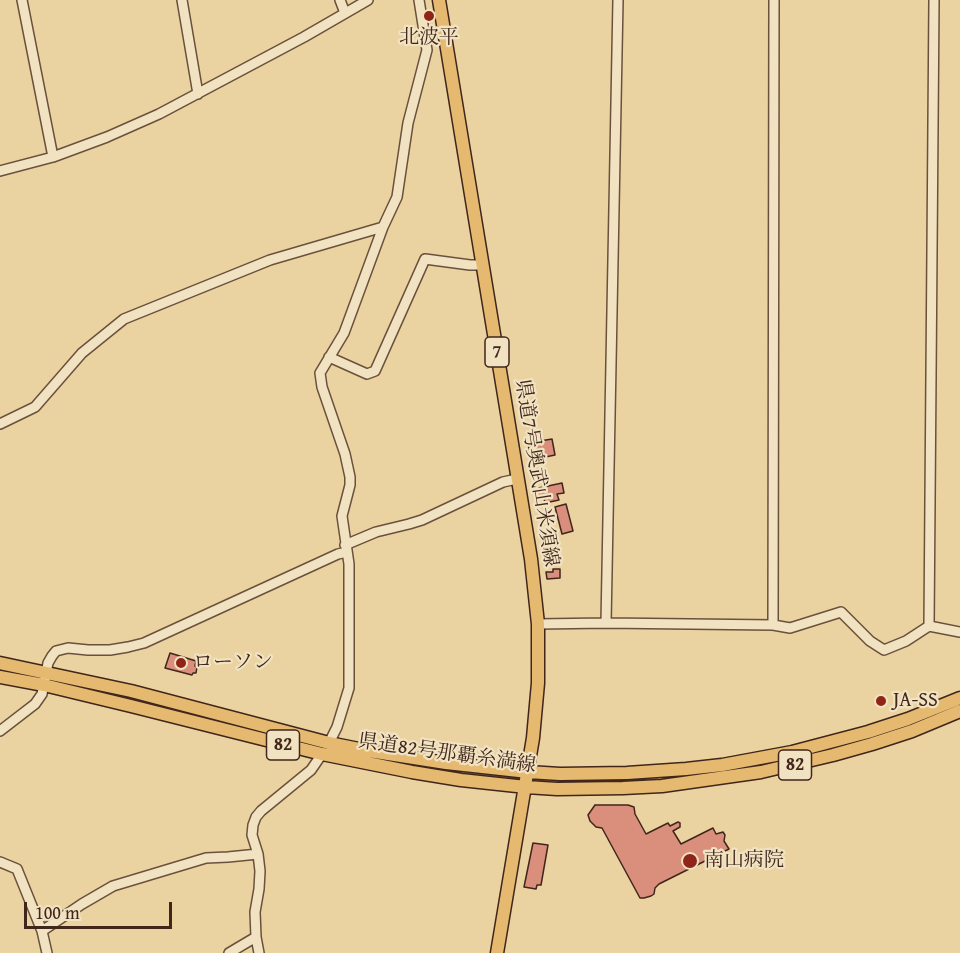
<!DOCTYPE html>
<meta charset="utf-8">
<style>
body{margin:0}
#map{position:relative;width:960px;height:953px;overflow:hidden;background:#ead2a1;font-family:"Gentium Book Plus",serif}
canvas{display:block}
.scale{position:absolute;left:24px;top:902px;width:148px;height:27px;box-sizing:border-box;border:3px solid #40261b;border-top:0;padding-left:8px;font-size:18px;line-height:21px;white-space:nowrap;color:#40261b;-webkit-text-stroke:4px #f1e2c2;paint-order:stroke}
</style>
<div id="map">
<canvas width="960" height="953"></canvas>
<div class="scale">100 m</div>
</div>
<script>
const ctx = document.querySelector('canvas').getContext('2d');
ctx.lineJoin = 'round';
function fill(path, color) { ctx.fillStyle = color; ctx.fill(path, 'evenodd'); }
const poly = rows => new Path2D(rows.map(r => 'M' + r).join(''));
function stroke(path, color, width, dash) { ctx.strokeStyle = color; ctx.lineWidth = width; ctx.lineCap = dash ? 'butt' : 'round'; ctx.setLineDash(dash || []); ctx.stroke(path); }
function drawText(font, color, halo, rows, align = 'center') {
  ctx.font = font + ' "Gentium Book Plus","Noto Serif JP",serif'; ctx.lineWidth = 4.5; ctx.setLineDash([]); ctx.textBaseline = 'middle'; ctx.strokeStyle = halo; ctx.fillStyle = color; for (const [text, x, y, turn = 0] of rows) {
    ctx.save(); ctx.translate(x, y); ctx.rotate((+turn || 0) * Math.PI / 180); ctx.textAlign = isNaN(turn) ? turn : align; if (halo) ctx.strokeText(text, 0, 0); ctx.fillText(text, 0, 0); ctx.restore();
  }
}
const building = poly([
 [552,439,555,455,531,460,528,443,552,439],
 [540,469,541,476,535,477,533,470,540,469],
 [562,483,564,493,557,494,559,500,545,503,544,498,536,500,534,489,562,483],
 [566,504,573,531,562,534,555,507,566,504],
 [542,537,556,537,556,552,547,552,547,543,542,543,542,537],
 [553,569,560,569,560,578,547,579,546,572,553,572,553,569],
 [170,653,196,661,195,666,197,667,196,673,193,673,192,675,165,668,170,653],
 [595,805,628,805,634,807,635,814,646,834,668,823,670,826,678,822,680,823,680,827,673,831,681,844,713,828,716,834,723,832,725,835,724,841,729,849,659,884,655,888,654,894,651,896,644,898,640,898,602,828,596,827,590,821,588,815,595,805],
 [533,843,548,845,541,885,537,885,536,889,524,887,533,843]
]);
fill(building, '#da8e7c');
stroke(building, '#40261b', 1.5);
const minor = poly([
 [22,0,53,157],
 [182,0,198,94],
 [340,0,345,13],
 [0,171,53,157,107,137,159,114,304,37,368,0],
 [329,357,367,374,375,371,425,259,470,265,482,265],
 [0,424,35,407,82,353,124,319,270,260,383,227],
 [345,545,376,532,409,524,422,520,503,482,517,479],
 [606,623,618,0],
 [538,624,606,623,773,625,790,628,841,612,870,641,884,650,906,641,929,626,960,632],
 [773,625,774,0],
 [929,626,934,0],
 [0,731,35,704,42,694,48,663,52,656,56,651,68,648,88,650,110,650,128,647,144,643,338,554,347,552],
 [329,743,337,727,349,688,349,564,342,516,350,485,350,477,345,454,322,387,320,373,344,333,383,227,397,197,408,123,427,50,419,0],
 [0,862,17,869,42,931,47,953],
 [42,931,82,904,113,886,206,858,228,857,258,854],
 [229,953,256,937],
 [259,953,256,937,255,912,259,889,260,871,258,854,252,835,253,825,256,817,261,811,311,770,322,754]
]);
const major = poly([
 [439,0,531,559,538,624,538,683,533,738,497,953],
 [0,663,131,691,329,743,369,751,446,763,528,772,560,774,627,773,686,769,722,765,792,752,868,732,908,719,960,698],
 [0,677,44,685,131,706,322,754,412,772,461,780,526,787,557,789,623,788,662,786,761,772,833,755,872,744,912,731,960,711]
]);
stroke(minor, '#6a513c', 12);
stroke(major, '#40261b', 15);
stroke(minor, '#f1e2c2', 9);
stroke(major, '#e5b970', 12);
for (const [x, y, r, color] of [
 [429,16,6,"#8f2418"],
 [181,663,6,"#8f2418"],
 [881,701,6,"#8f2418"],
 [690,861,8,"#8f2418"]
]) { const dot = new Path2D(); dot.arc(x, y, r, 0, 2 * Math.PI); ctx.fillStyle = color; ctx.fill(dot); stroke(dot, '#f1e2c2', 2); }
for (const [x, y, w] of [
 [497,352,24],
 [283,745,33],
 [795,765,33]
]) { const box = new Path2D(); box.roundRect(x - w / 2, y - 15, w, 30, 4.5); ctx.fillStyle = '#f1e2c2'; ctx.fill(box); stroke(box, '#40261b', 1.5); }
drawText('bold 18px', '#40261b', null, [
 ["7",497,352],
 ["82",283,745],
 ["82",795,765]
]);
drawText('20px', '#40261b', '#f1e2c2', [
 ["北波平",429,38,"center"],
 ["ローソン",193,663],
 ["JA-SS",893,701],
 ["南山病院",704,861]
], 'left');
drawText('20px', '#40261b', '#f1e2c2', [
 ["県道7号奥武山米須線",536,473,81],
 ["県道82号那覇糸満線",447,754,8]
]);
</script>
